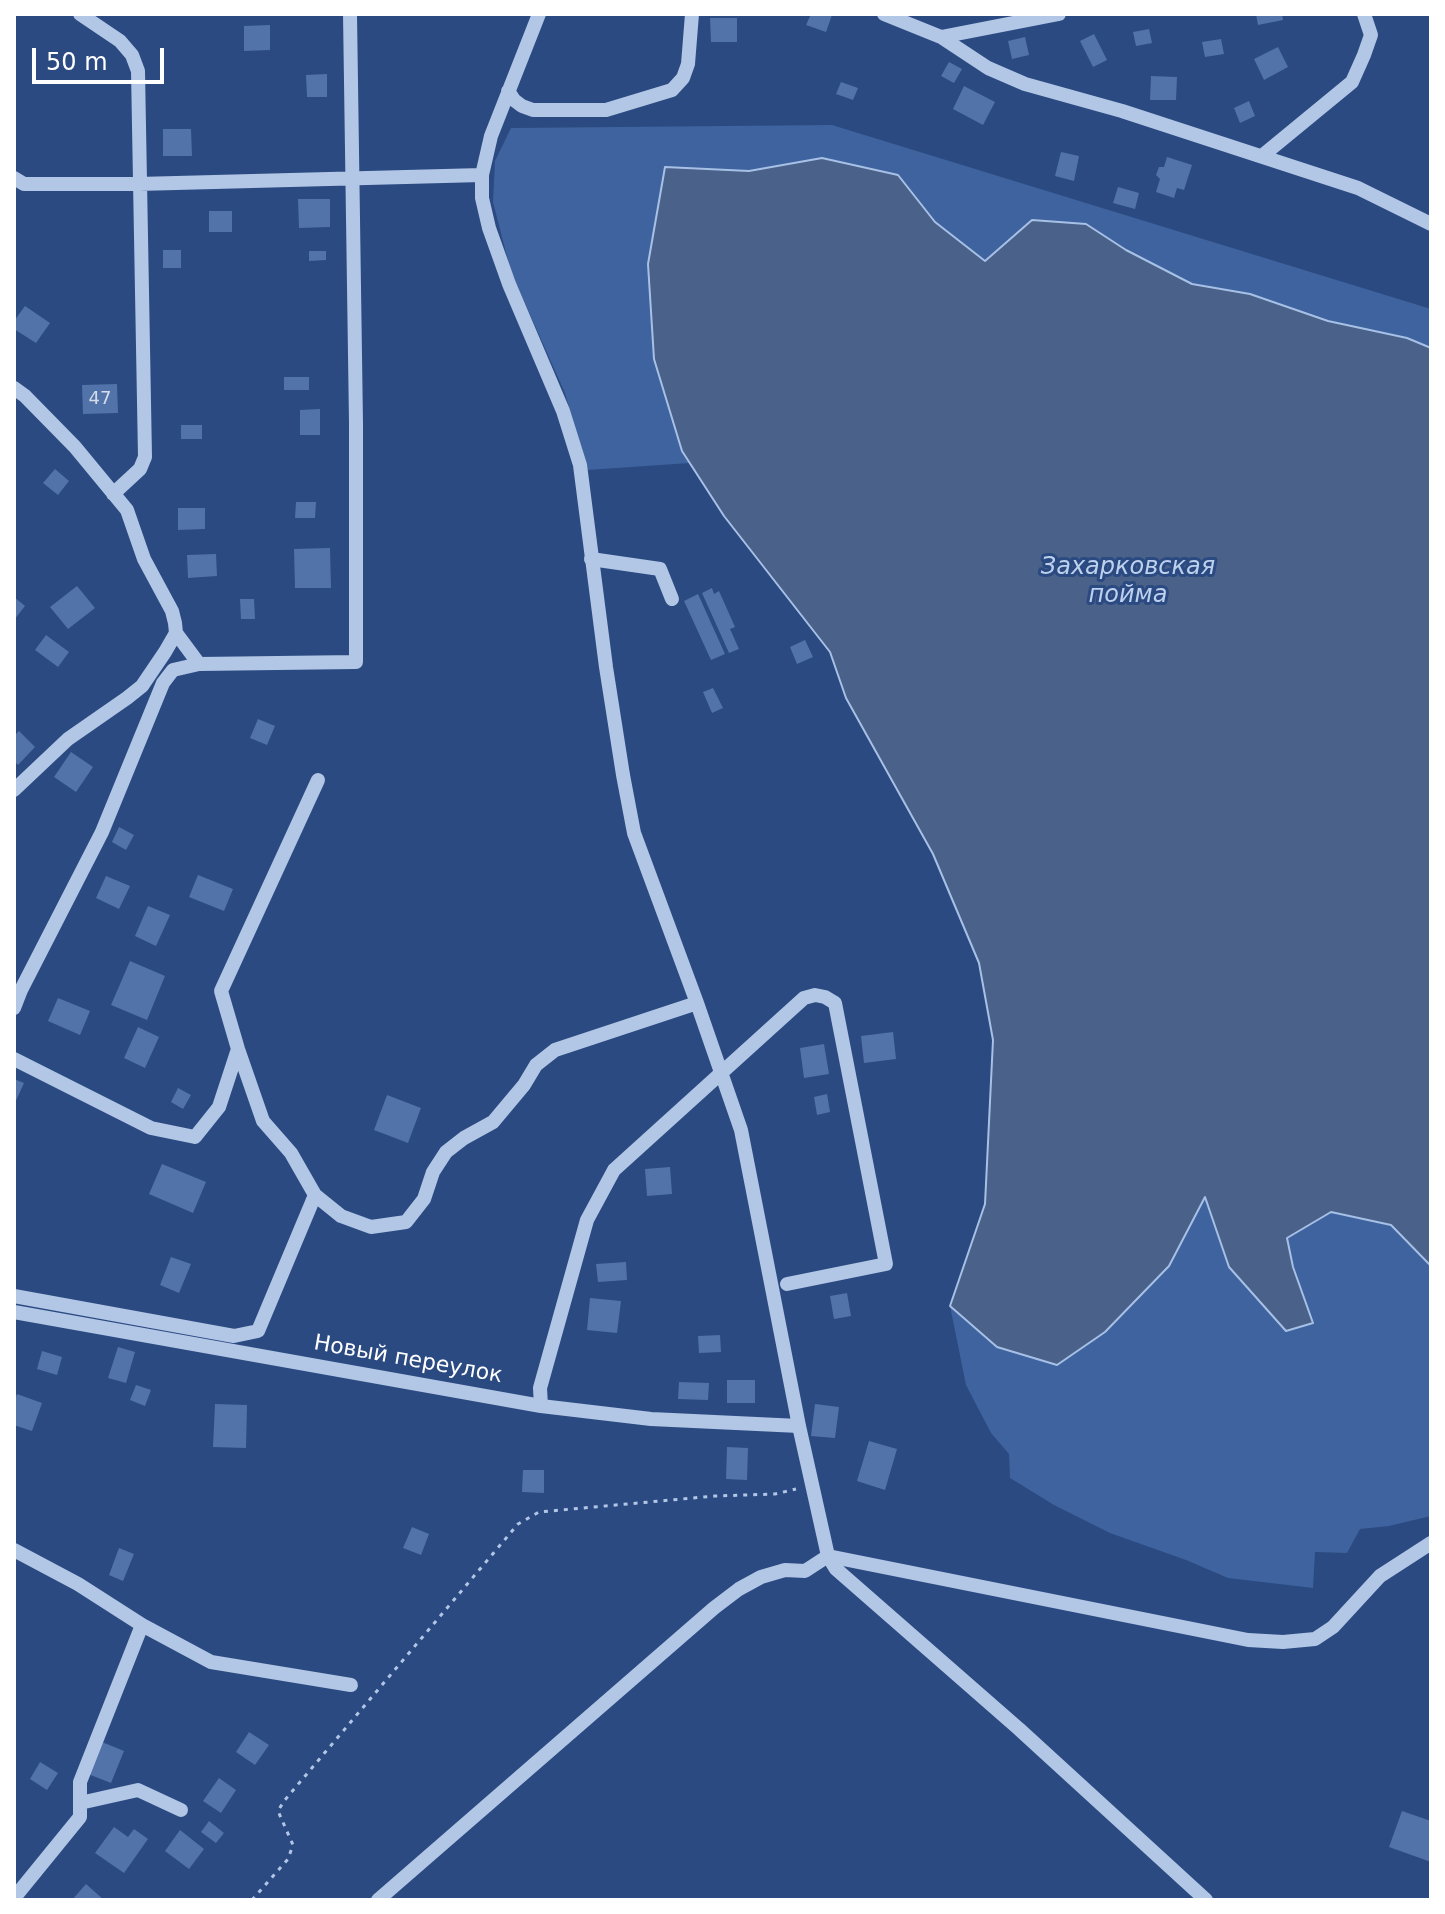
<!DOCTYPE html>
<meta charset="utf-8">
<style>
body{margin:0}
#map{position:relative;width:1445px;height:1914px;overflow:hidden;background:#2a4a81;font-family:"DejaVu Sans",sans-serif}
canvas{display:block}
.frame{position:absolute;inset:0;border:16px solid #fff;pointer-events:none}
.scale{position:absolute;left:32px;top:48px;width:132px;height:36px;box-sizing:border-box;border:4px solid #fff;border-top:0;padding-left:10px;font-size:24px;line-height:28px;white-space:nowrap;color:#fff;-webkit-text-stroke:6px #2a4a81;paint-order:stroke}
</style>
<div id="map">
<canvas width="1445" height="1914"></canvas>
<div class="frame"></div>
<div class="scale">50 m</div>
</div>
<script>
const ctx = document.querySelector('canvas').getContext('2d');
ctx.lineJoin = 'round';
function fill(path, color) { ctx.fillStyle = color; ctx.fill(path, 'evenodd'); }
const poly = rows => new Path2D(rows.map(r => 'M' + r).join(''));
function stroke(path, color, width, dash) { ctx.strokeStyle = color; ctx.lineWidth = width; ctx.lineCap = dash ? 'butt' : 'round'; ctx.setLineDash(dash || []); ctx.stroke(path); }
function drawText(font, color, halo, rows, align = 'center') {
  ctx.font = font + ' "DejaVu Sans",sans-serif'; ctx.lineWidth = 6; ctx.setLineDash([]); ctx.textBaseline = 'middle'; ctx.strokeStyle = halo; ctx.fillStyle = color; for (const [text, x, y, turn = 0] of rows) {
    ctx.save(); ctx.translate(x, y); ctx.rotate((+turn || 0) * Math.PI / 180); ctx.textAlign = isNaN(turn) ? turn : align; if (halo) ctx.strokeText(text, 0, 0); ctx.fillText(text, 0, 0); ctx.restore();
  }
}
fill(poly([
 [832,125,1431,309,1431,348,1407,338,1328,321,1250,294,1192,285,1126,250,1086,224,1032,220,985,261,935,222,898,175,822,158,749,171,665,167,654,359,682,451,690,463,587,470,565,393,511,272,493,202,495,161,511,128],
 [1205,1196,1229,1267,1293,1267,1287,1238,1331,1212,1391,1225,1431,1266,1431,1516,1389,1526,1360,1529,1347,1553,1315,1552,1313,1588,1228,1578,1186,1560,1110,1533,1054,1505,1010,1478,1009,1454,991,1433,966,1385,950,1306,997,1347,1169,1266]
]), '#3f639e');
const water = poly([
 [822,158,898,175,935,222,985,261,1032,220,1086,224,1126,250,1192,284,1250,294,1328,321,1407,338,1431,348,1431,1266,1391,1225,1331,1212,1287,1238,1293,1267,1313,1323,1286,1331,1229,1267,1205,1197,1169,1266,1105,1332,1057,1365,997,1347,950,1306,985,1204,993,1040,979,963,933,854,846,698,830,652,724,516,682,451,654,359,648,264,665,167,749,171,822,158]
]);
fill(water, '#4a6189');
stroke(water, '#a7c0e6', 2);
fill(poly([
 [811,14,832,15,826,32,806,25],
 [1256,14,1282,14,1283,20,1258,25],
 [710,18,737,18,737,42,711,42],
 [270,25,270,50,244,51,244,26],
 [1149,29,1152,43,1136,46,1133,32],
 [1094,34,1107,60,1093,67,1080,41],
 [1025,37,1029,55,1012,59,1008,41],
 [1221,39,1224,54,1205,57,1202,42],
 [1278,47,1288,67,1264,80,1254,59],
 [949,62,962,69,954,83,941,76],
 [327,74,327,97,307,97,306,75],
 [1151,76,1177,77,1176,100,1150,100],
 [841,82,858,88,853,100,836,94],
 [964,86,995,102,983,125,953,109],
 [1249,101,1255,116,1240,123,1234,108],
 [163,129,191,129,192,156,163,156],
 [1061,152,1079,156,1074,181,1055,176],
 [1167,157,1192,165,1184,190,1177,188,1174,198,1156,192,1160,179,1156,175,1159,167,1164,167],
 [1118,187,1139,193,1135,209,1113,203],
 [298,199,330,199,330,227,299,228],
 [209,211,232,211,232,232,209,232],
 [163,250,181,250,181,268,163,268],
 [309,251,326,251,326,260,309,261],
 [25,306,50,323,36,343,14,329,14,321],
 [284,377,309,377,309,390,284,390],
 [117,384,118,413,83,414,82,385],
 [320,409,320,435,300,435,300,410],
 [181,425,202,425,202,439,181,439],
 [55,469,69,481,58,495,43,483],
 [296,502,316,502,315,518,295,518],
 [178,508,205,508,205,529,178,530],
 [330,548,331,588,295,588,294,549],
 [216,554,217,576,188,578,187,555],
 [77,586,95,608,68,629,50,607],
 [712,588,714,594,719,591,735,627,730,629,739,649,729,653,702,593],
 [698,594,725,654,711,660,684,601],
 [14,597,25,606,14,620],
 [240,599,254,599,255,619,241,619],
 [46,635,69,652,58,667,35,650],
 [805,640,813,657,797,664,790,647],
 [713,688,723,708,712,713,703,692],
 [258,719,275,726,267,745,250,738],
 [19,731,35,747,18,765,14,761,14,736],
 [71,752,93,767,76,792,54,777],
 [119,827,134,835,126,850,112,842],
 [198,875,233,889,224,911,189,897],
 [106,876,130,886,119,909,96,898],
 [148,906,170,915,156,946,135,936],
 [130,961,165,976,147,1020,111,1005],
 [58,998,90,1011,80,1035,48,1021],
 [138,1027,159,1037,145,1068,124,1058],
 [893,1032,896,1059,864,1063,861,1036],
 [824,1044,829,1074,804,1078,800,1048],
 [14,1079,24,1083,14,1105],
 [178,1088,191,1095,183,1109,171,1102],
 [827,1094,830,1112,817,1115,814,1097],
 [387,1095,421,1108,408,1143,374,1130],
 [162,1164,206,1182,193,1213,149,1194],
 [670,1167,672,1194,647,1196,645,1169],
 [171,1257,191,1264,179,1293,160,1285],
 [626,1262,627,1280,598,1282,596,1264],
 [847,1293,851,1316,834,1319,830,1296],
 [590,1298,621,1301,617,1333,587,1330],
 [720,1335,721,1352,699,1353,698,1336],
 [118,1347,135,1352,126,1383,108,1378],
 [42,1351,62,1357,57,1375,37,1369],
 [727,1380,755,1380,755,1403,727,1403],
 [679,1382,709,1383,708,1400,678,1399],
 [136,1385,151,1390,145,1406,130,1400],
 [17,1394,42,1403,32,1431,14,1425,14,1402],
 [215,1404,247,1405,246,1448,213,1447],
 [815,1404,839,1407,835,1438,811,1436],
 [869,1441,897,1449,885,1490,857,1481],
 [727,1447,748,1448,747,1480,726,1479],
 [523,1470,544,1470,544,1493,522,1492],
 [412,1527,429,1534,421,1555,403,1548],
 [119,1548,134,1554,123,1581,109,1575],
 [249,1732,269,1745,255,1765,236,1752],
 [102,1742,124,1751,111,1783,88,1774],
 [40,1762,58,1773,47,1790,30,1779],
 [219,1778,236,1790,221,1813,203,1801],
 [1402,1811,1431,1821,1431,1862,1389,1847],
 [209,1821,224,1833,216,1843,201,1832],
 [114,1827,128,1837,134,1829,148,1839,124,1873,95,1853],
 [180,1830,204,1849,189,1869,165,1851],
 [86,1884,104,1900,72,1900]
]), '#5273a9');
stroke(poly([
 [252,1900,288,1859,293,1845,278,1811,284,1801,518,1524,539,1512,715,1496,775,1494,796,1489]
]), '#b2c6e5', 3, [4, 6]);
stroke(poly([
 [80,14,120,41,132,55,138,71,145,457,140,469,113,494],
 [539,14,491,136,482,175,482,198,489,228,509,284,563,411,580,465,606,667,623,775,634,833,697,1003,741,1130,799,1426,828,1556,836,1569,1019,1729,1206,1900],
 [884,14,941,37,988,68,1025,84,1122,111,1358,188,1431,224],
 [941,37,1059,14],
 [508,91,514,100,522,106,533,110,606,110,672,90,683,78,688,64,692,14],
 [1262,156,1352,82,1364,55,1371,35,1364,14],
 [14,178,24,184,138,184,482,175],
 [14,388,25,396,75,447,127,510,144,559,172,611,175,623,176,633,165,652,142,686,127,698,68,739,14,790],
 [591,559,660,569,672,599],
 [176,633,199,664],
 [14,1008,21,990,102,832,163,683,173,670,199,664,356,662,356,423,350,14],
 [14,1059,151,1128,195,1137,219,1107,238,1049],
 [315,1195,291,1153,263,1121,238,1049,221,991,318,780],
 [14,1296,234,1336,258,1331,315,1195,341,1216,371,1227,406,1222,424,1199,433,1172,446,1152,464,1138,493,1122,524,1085,536,1065,555,1050,697,1003],
 [14,1312,541,1406,651,1419,799,1426],
 [541,1406,540,1388,587,1220,614,1170,804,998,815,995,825,997,835,1003,886,1264,787,1284],
 [14,1550,78,1584,142,1625],
 [80,1803,138,1790,181,1810],
 [14,1898,80,1817,80,1782,142,1625,211,1662,351,1685],
 [378,1900,714,1608,739,1589,761,1577,785,1570,805,1571,828,1556,1248,1640,1283,1642,1315,1639,1333,1627,1380,1576,1431,1543]
]), '#b2c6e5', 14);
drawText('18px', '#d4dcea', null, [
 ["47",100,399]
]);
drawText('22px', '#fff', '#2a4a81', [
 ["Новый переулок",408,1360,10]
]);
drawText('italic 24px', '#bdd0ed', '#2a4a81', [
 ["Захарковская",1128,568],
 ["пойма",1128,596]
]);
</script>
